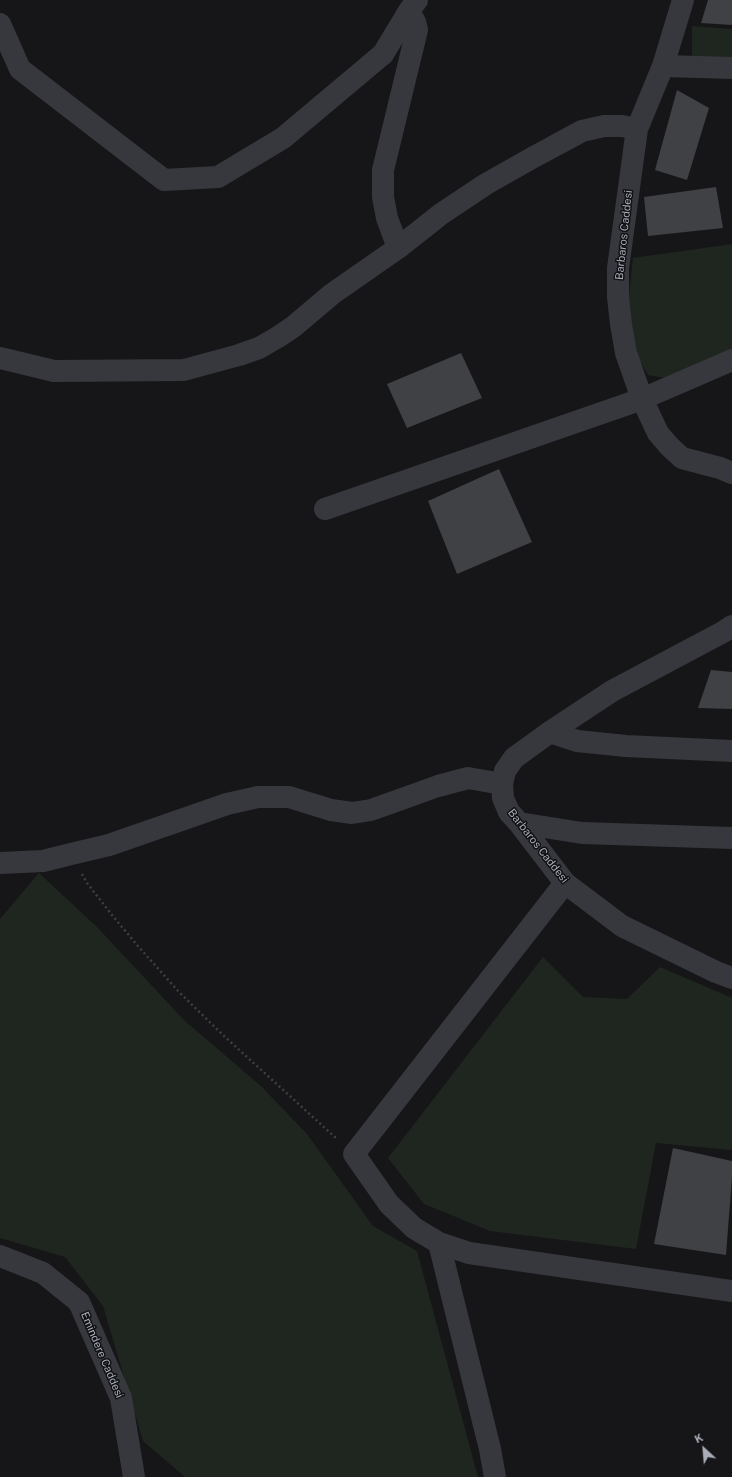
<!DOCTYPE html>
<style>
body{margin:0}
#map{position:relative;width:732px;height:1477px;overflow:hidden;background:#161618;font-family:"Public Sans",sans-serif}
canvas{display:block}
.north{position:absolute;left:684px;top:1429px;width:40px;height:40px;-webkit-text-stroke:3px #111113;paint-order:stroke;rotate:334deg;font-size:11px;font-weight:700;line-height:16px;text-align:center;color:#a8adb8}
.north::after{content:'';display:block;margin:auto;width:14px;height:18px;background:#a8adb8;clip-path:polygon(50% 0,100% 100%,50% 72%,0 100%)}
</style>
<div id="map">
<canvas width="732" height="1477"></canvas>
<div class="north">K</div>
</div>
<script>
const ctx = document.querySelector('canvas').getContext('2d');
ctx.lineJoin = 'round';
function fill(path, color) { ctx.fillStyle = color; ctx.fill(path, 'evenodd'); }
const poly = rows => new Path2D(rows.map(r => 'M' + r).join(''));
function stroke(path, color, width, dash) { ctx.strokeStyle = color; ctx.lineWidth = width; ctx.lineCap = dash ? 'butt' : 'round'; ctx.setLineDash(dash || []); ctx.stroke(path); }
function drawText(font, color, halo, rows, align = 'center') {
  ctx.font = font + ' "Public Sans",sans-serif'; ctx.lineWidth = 3; ctx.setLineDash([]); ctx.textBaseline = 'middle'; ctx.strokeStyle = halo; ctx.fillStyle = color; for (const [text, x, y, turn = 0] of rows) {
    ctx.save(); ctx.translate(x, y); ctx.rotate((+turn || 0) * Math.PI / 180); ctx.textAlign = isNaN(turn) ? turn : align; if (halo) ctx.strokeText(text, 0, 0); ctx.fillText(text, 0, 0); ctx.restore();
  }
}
fill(poly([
 [692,26,732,29,732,58,692,58],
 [732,244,732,351,671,379,648,375,638,358,628,305,633,258],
 [39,873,98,928,184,1020,261,1086,307,1134,373,1226,417,1251,478,1477,185,1477,143,1441,103,1306,65,1257,0,1238,0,919],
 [543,957,583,997,627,999,660,967,732,998,732,1150,656,1143,636,1249,490,1231,424,1204,388,1158]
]), '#1e261f');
fill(poly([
 [708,0,732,0,732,25,701,23],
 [677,90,709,108,687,180,655,170],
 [716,187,723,228,648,236,644,197],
 [461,353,482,398,407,428,387,384],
 [499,469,532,542,457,574,428,501],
 [711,670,732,672,732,709,698,708],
 [673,1148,732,1161,732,1177,726,1255,654,1244]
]), '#404145');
stroke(poly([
 [82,874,87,883,112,915,137,945,179,992,224,1036,337,1139]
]), '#3d3f44', 2.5, [2, 3]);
stroke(poly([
 [683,0,663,66,637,129,618,268,618,297,621,324,626,353,642,399,658,433,669,446,682,458,720,468,732,473],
 [0,24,20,69,164,180,218,177,283,138,383,54,409,11,417,0],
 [663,66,732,68],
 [398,248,387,218,383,197,383,170,417,30,415,22,409,11],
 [0,358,54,371,184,370,239,355,259,348,278,337,293,327,332,294,398,248,441,214,486,184,532,158,582,131,604,126,622,126,637,129],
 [325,509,642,399,732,360],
 [732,626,723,632,612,691,550,732,514,758,505,771,502,784,503,798,509,812,519,823,565,883,622,926,716,972,732,978],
 [550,732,577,741,626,746,732,751],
 [519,823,582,833,732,838],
 [0,863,43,861,71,854,109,845,227,804,258,797,289,797,331,810,352,813,371,810,438,786,468,778,502,784],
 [565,883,354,1154,389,1204,414,1228,439,1243,469,1253,732,1291],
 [439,1243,490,1449,495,1477],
 [0,1256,43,1273,79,1302,121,1398,134,1477]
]), '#37383d', 22);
drawText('11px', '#a8adb8', '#111113', [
 ["Barbaros Caddesi",624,235,-84],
 ["Barbaros Caddesi",538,846,52],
 ["Emindere Caddesi",102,1355,67]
]);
</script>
